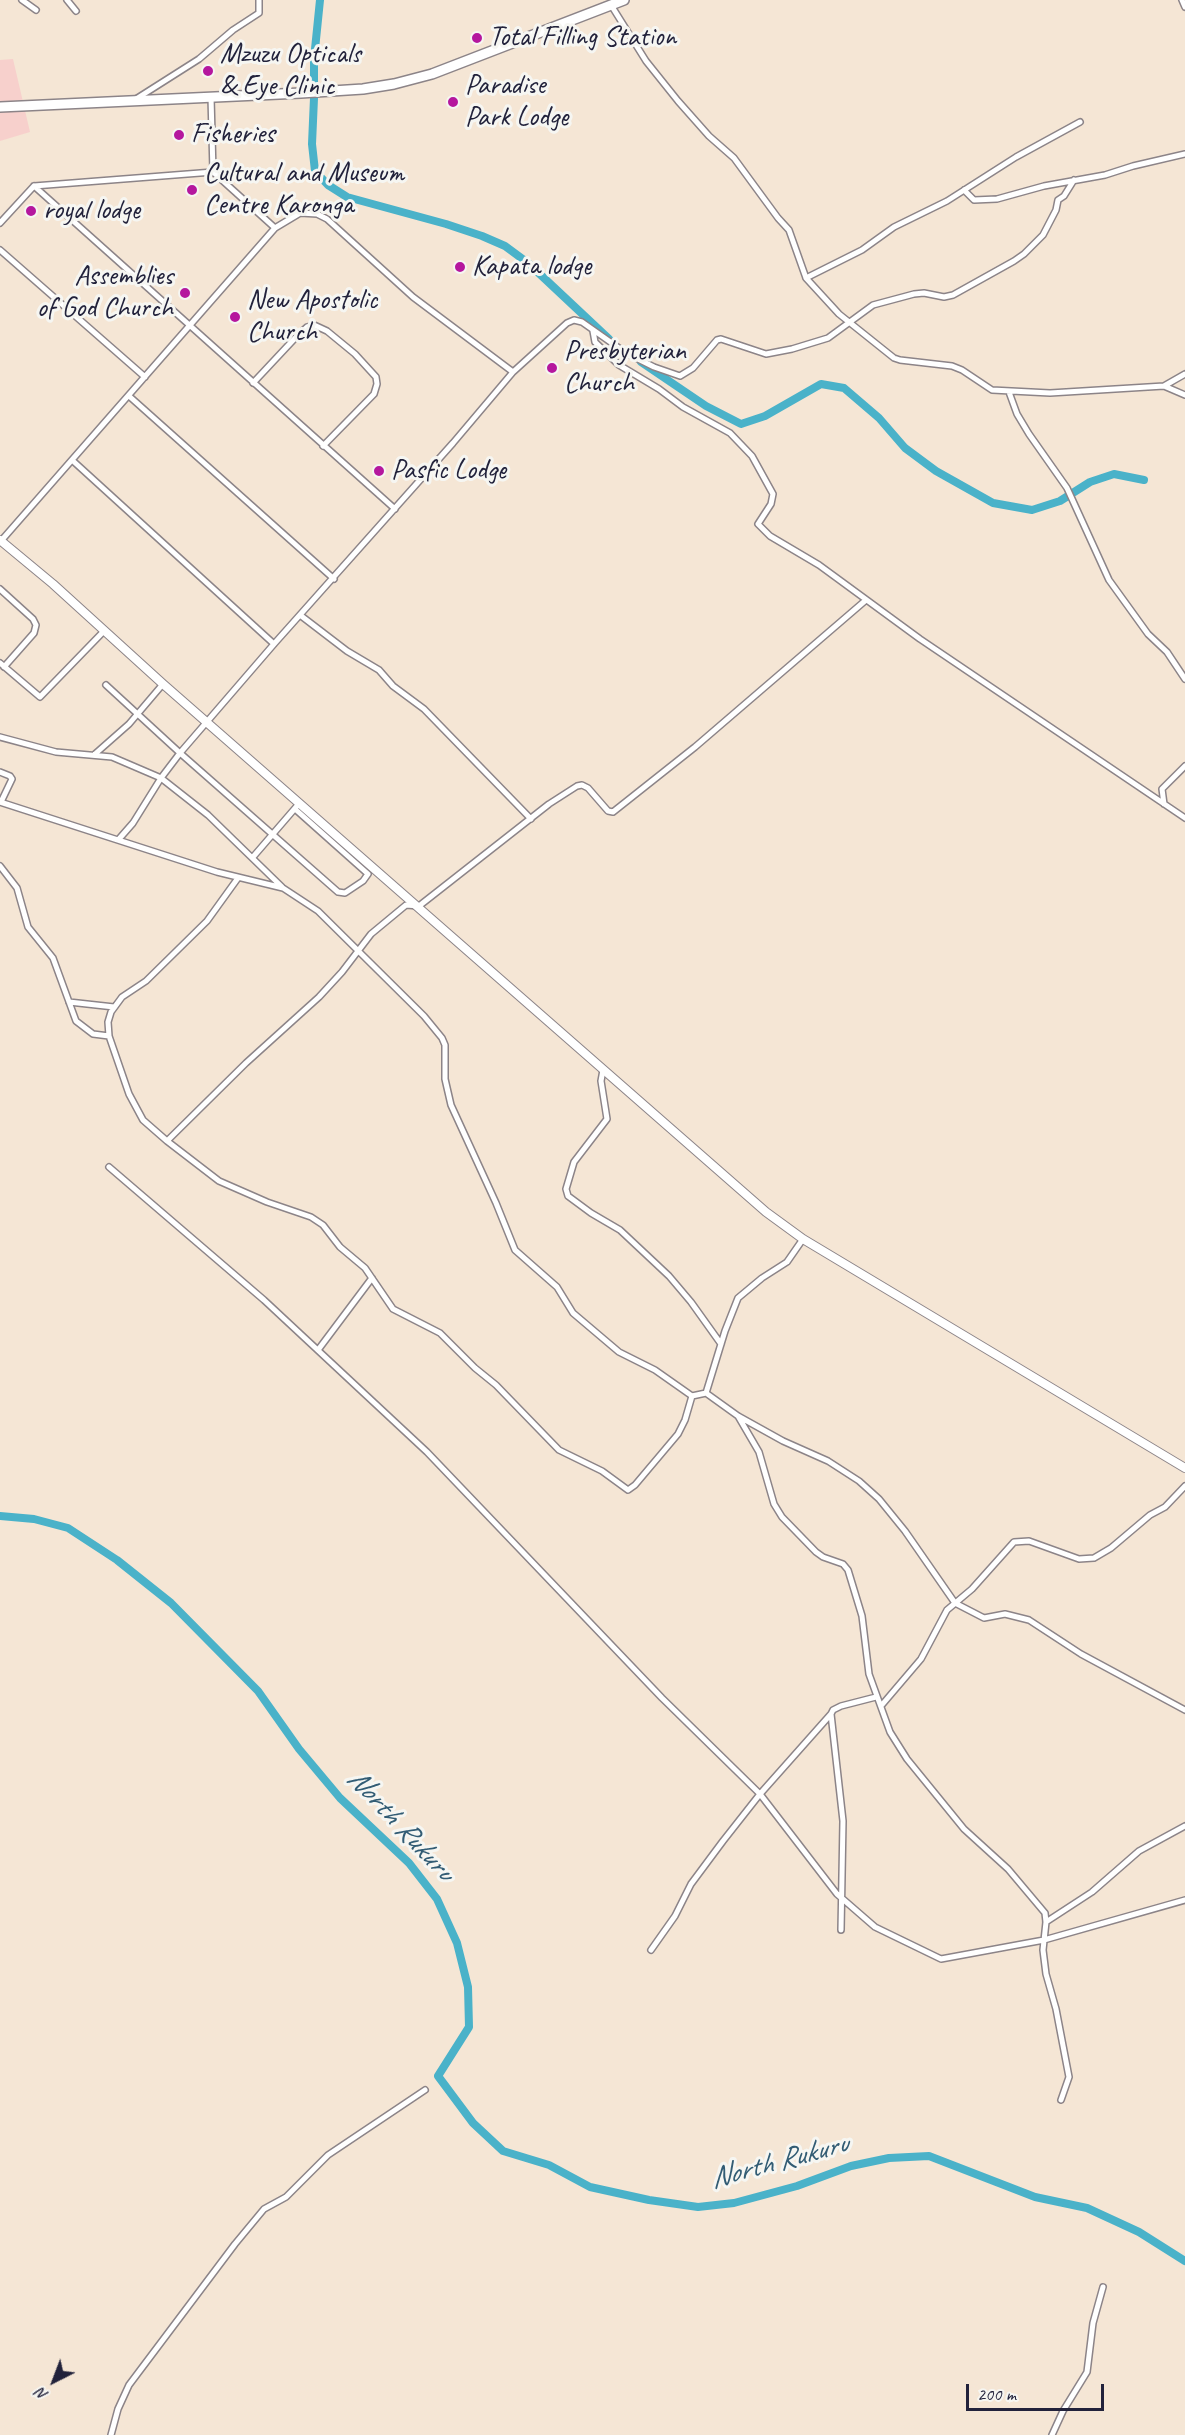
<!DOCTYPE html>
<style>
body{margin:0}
#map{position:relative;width:1185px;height:2435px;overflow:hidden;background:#f5e6d5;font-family:Caveat,sans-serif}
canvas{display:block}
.north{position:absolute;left:24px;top:2351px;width:60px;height:60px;-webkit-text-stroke:4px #f6f6f2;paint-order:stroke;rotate:222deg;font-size:16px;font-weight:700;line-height:24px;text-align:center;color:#22223b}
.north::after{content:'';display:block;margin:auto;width:21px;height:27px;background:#22223b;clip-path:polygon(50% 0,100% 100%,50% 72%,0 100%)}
.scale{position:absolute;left:966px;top:2384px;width:138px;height:27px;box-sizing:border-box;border:3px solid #22223b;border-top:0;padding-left:8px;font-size:18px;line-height:21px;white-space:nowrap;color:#22223b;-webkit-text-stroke:4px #f6f6f2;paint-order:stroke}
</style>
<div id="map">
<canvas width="1185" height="2435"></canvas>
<div class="north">N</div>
<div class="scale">200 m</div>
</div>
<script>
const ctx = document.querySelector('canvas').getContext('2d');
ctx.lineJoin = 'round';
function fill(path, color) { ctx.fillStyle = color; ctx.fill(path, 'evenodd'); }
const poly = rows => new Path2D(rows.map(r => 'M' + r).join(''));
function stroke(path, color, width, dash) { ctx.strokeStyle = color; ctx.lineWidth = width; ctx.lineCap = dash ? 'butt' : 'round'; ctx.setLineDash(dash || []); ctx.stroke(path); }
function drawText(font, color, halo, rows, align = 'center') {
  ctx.font = font + ' Caveat,sans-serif'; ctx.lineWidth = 6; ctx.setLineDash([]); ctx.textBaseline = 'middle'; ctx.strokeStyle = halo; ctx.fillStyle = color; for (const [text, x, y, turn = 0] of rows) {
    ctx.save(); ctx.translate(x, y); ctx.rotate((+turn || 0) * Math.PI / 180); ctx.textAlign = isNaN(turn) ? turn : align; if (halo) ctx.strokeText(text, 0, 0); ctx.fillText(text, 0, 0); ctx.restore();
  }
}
fill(poly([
 [13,59,30,132,0,141,0,60]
]), '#f7d0cc');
stroke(poly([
 [314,88,314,59,320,0],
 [314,98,312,144,315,171,328,185,347,197,446,224,482,236,505,246,528,263,609,339],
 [641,362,706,406,741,424,765,416,821,384,844,388,879,418,905,448,936,471,993,503,1032,510,1060,501,1090,482,1114,474,1144,480],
 [0,1516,34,1519,68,1528,117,1560,171,1603,258,1691,299,1749,340,1798,409,1863,437,1899,457,1943,468,1987,469,2027,438,2076,473,2123,503,2151,549,2165,590,2187,649,2200,698,2207,734,2203,797,2186,851,2166,889,2158,929,2156,1035,2197,1087,2208,1139,2232,1185,2261]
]), '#4ab2c9', 8);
const street = poly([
 [22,0,36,10],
 [67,0,76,11],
 [1182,0,1185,7],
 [611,5,646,61,678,101,709,136,734,158,778,218,789,230,806,278,862,250,894,227,947,201,1016,157,1080,122],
 [211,97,213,172,275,228,300,213,317,214,327,219,413,297,513,372],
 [136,99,199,59,233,30,259,13,259,0],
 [34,186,213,172],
 [964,190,974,200,997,199,1044,186,1105,175,1133,166,1185,154],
 [0,223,34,186,395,509],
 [0,250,145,377],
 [806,278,839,314,894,358,900,360,952,366,962,370,992,390,1050,393,1164,386,1185,395],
 [593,331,595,342,619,365,659,389,683,407,730,433,752,456,773,494,771,504,758,524,770,536,819,565,920,639,1185,818],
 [253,383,297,336,307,327,314,325,327,331,355,354,376,377,377,384,374,394,323,446],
 [1164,386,1185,374],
 [1009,392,1017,414,1029,434,1067,488,1109,580,1148,634,1167,652,1185,679],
 [129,396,334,579],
 [72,460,274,644],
 [0,542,275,228],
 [0,589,33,619,36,625,34,633,4,667],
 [300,615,347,651,379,670,393,686,424,709,531,819],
 [0,663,40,697,104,631],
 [106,685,180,753,338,892,345,893,363,881,368,874,295,809],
 [0,737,56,752,112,757,161,778,208,815,282,887],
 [95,754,129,724,163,684],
 [0,772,10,776,12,779,1,802],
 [0,802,217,872,283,888,318,911,424,1016,442,1038,445,1045,445,1079,451,1105,496,1203,515,1250,557,1287,573,1313,619,1352,655,1370,692,1396,706,1393],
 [1164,804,1162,789,1185,766],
 [119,839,133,823,161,778,180,753,274,644,453,443,513,372,567,323,574,320,582,322,626,353,654,367,680,376,693,368,717,340,721,339,766,354,792,349,828,338,873,305,914,294,924,293,944,297,953,295,1014,261,1024,254,1043,235,1056,210,1058,200,1064,196,1074,180],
 [253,857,297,806],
 [0,866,17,888,28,927,53,958,76,1021,93,1034,109,1036],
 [69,1002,114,1007],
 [603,1070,601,1081,607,1119,574,1162,566,1189,568,1196,591,1213,620,1230,669,1276,691,1302,721,1344],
 [167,1141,143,1120,129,1094,109,1036,108,1022,111,1012,122,997,146,981,207,921,238,878],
 [109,1167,264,1300,427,1452,662,1698,760,1794,837,1894,875,1927,941,1959,1044,1940,1185,1900],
 [318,1350,372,1278],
 [706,1393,738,1416,783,1441,828,1461,859,1481,879,1499,905,1531,955,1603,984,1618,1005,1614,1029,1620,1081,1654,1185,1710],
 [706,1393,725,1331,738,1298,762,1278,787,1262,803,1239],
 [692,1396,685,1420,678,1434,635,1485,628,1490,602,1471,559,1450,496,1385,475,1368,440,1333,393,1309,365,1268,340,1247,323,1225,311,1217,267,1202,219,1181,167,1141,246,1063,319,997,342,972,371,934,406,905,419,906,549,804,577,786,582,785,588,788,608,811,613,812,695,747,866,600],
 [738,1416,759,1452,774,1504,782,1517,816,1552,823,1557,843,1564,848,1570,862,1616,869,1674,890,1732,907,1759,964,1829,1008,1869,1045,1913,1046,1922,1043,1950,1046,1974,1056,2009,1069,2077,1061,2100],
 [881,1706,921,1659,947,1610,972,1589,1014,1542,1029,1541,1079,1559,1094,1558,1111,1548,1150,1515,1165,1507,1185,1486],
 [1046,1922,1092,1892,1139,1851,1185,1826],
 [841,1930,843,1821,831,1714,833,1710,841,1706,876,1697],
 [651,1950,675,1916,691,1884,723,1841,760,1794,831,1714],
 [111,2435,118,2409,129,2385,235,2244,264,2209,286,2197,328,2155,425,2090],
 [1052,2435,1063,2411,1087,2372,1093,2323,1103,2287]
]);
const primary = poly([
 [0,540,53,584,163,684,766,1212,803,1239,1185,1468]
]);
const highway = poly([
 [0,107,301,93,363,89,394,84,432,74,624,0]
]);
stroke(street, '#8c8488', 8);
stroke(primary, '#8c8488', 10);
stroke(highway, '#8c8488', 12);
stroke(street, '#fff', 5);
stroke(primary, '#fff', 8);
stroke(highway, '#fff', 9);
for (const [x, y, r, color] of [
 [477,38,6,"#b5179e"],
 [208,71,6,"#b5179e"],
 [453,102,6,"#b5179e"],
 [179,135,6,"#b5179e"],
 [192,190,6,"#b5179e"],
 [31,211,6,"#b5179e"],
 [460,267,6,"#b5179e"],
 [185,293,6,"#b5179e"],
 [235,317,6,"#b5179e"],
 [552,368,6,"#b5179e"],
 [379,471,6,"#b5179e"]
]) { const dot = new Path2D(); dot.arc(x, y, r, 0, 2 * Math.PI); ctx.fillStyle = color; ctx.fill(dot); stroke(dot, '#f6f6f2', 2); }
drawText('28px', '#22223b', '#f6f6f2', [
 ["Total Filling Station",489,38],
 ["Mzuzu Opticals",220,55],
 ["& Eye Clinic",220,87],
 ["Paradise",465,86],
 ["Park Lodge",465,118],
 ["Fisheries",191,135],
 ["Cultural and Museum",204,174],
 ["Centre Karonga",204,206],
 ["royal lodge",43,211],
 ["Kapata lodge",472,267],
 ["Assemblies",173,277,"right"],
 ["of God Church",173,309,"right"],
 ["New Apostolic",247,301],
 ["Church",247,333],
 ["Presbyterian",564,352],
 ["Church",564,384],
 ["Pasfic Lodge",391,471]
], 'left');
drawText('italic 30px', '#325c74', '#f6f6f2', [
 ["North Rukuru",400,1825,47],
 ["North Rukuru",779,2162,-15]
]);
</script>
